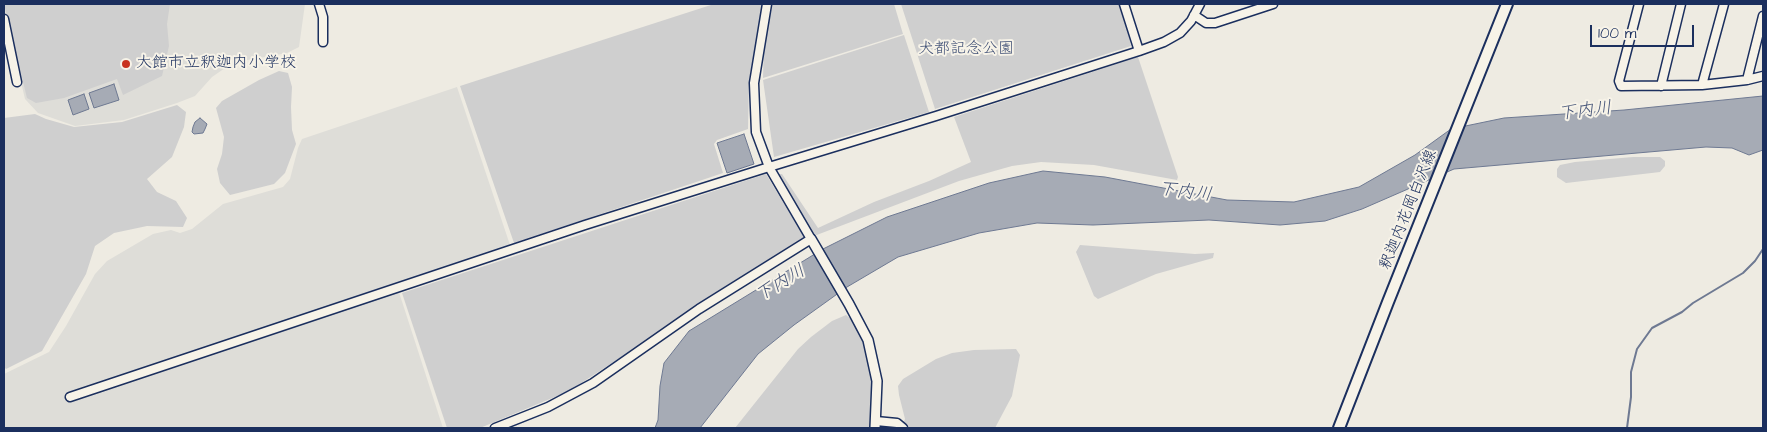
<!DOCTYPE html>
<meta charset="utf-8">
<style>
body{margin:0}
#map{position:relative;width:1767px;height:432px;overflow:hidden;background:#eeebe2;font-family:"Architects Daughter",sans-serif}
canvas{display:block}
.frame{position:absolute;inset:0;border:5px solid #1b2f5e;pointer-events:none}
.scale{position:absolute;left:1590px;top:25px;width:104px;height:22px;box-sizing:border-box;border:2px solid #1b2f5e;border-top:0;padding-left:6px;font-size:15px;line-height:18px;white-space:nowrap;color:#1b2f5e;-webkit-text-stroke:4px #f7f3e8;paint-order:stroke}
</style>
<div id="map">
<canvas width="1767" height="432"></canvas>
<div class="frame"></div>
<div class="scale">100 m</div>
</div>
<script>
const ctx = document.querySelector('canvas').getContext('2d');
ctx.lineJoin = 'round';
function fill(path, color) { ctx.fillStyle = color; ctx.fill(path, 'evenodd'); }
const poly = rows => new Path2D(rows.map(r => 'M' + r).join(''));
function stroke(path, color, width, dash) { ctx.strokeStyle = color; ctx.lineWidth = width; ctx.lineCap = dash ? 'butt' : 'round'; ctx.setLineDash(dash || []); ctx.stroke(path); }
function drawText(font, color, halo, rows, align = 'center') {
  ctx.font = font + ' "Architects Daughter","Klee One",sans-serif'; ctx.lineWidth = 4; ctx.setLineDash([]); ctx.textBaseline = 'middle'; ctx.strokeStyle = halo; ctx.fillStyle = color; for (const [text, x, y, turn = 0] of rows) {
    ctx.save(); ctx.translate(x, y); ctx.rotate((+turn || 0) * Math.PI / 180); ctx.textAlign = isNaN(turn) ? turn : align; if (halo) ctx.strokeText(text, 0, 0); ctx.fillText(text, 0, 0); ctx.restore();
  }
}
fill(poly([
 [4,4,305,4,299,47,287,53,242,61,228,66,212,77,195,96,177,103,124,120,75,126,38,113,25,99,4,10],
 [457,87,510,245,396,283,443,428,4,428,4,374,49,352,66,326,95,274,107,261,153,234,171,230,180,233,192,229,223,204,283,187,290,179,298,148,302,139]
]), '#deddd8');
fill(poly([
 [4,4,170,4,167,24,169,46,162,76,123,95,117,79,64,98,36,103,27,98],
 [714,4,763,4,749,80,748,129,717,140,714,144,723,173,514,243,460,86],
 [771,4,894,4,903,34,763,78,764,41],
 [901,4,1122,4,1131,46,935,109],
 [904,35,929,112,774,157,763,80],
 [1138,57,1178,177,1177,180,1094,165,1041,162,1012,166,959,181,814,236,778,174,782,174,818,228,874,202,929,181,971,162,954,117],
 [279,71,288,73,292,87,291,107,292,130,296,144,285,173,274,184,230,195,220,183,217,169,222,154,224,137,216,108,222,101,259,80],
 [177,105,186,112,184,127,172,157,147,179,157,192,176,201,187,218,183,227,147,226,114,233,95,246,86,274,42,351,6,369,4,367,4,118,35,114,46,119,74,127,122,122],
 [1633,157,1660,157,1665,161,1665,166,1660,172,1566,183,1557,177,1557,169,1560,165,1575,162],
 [766,174,806,240,687,314,569,391,480,428,447,428,402,293],
 [1080,245,1195,254,1214,253,1213,258,1156,274,1098,299,1094,296,1076,252],
 [846,315,852,320,865,346,872,378,873,412,870,428,735,428,798,349,811,337,832,321],
 [1016,349,1020,355,1012,396,995,428,907,428,903,424,905,419,899,395,898,386,903,379,936,359,952,353,974,350]
]), '#cfcfcf');
const water = poly([
 [114,84,119,100,94,108,89,93,114,84],
 [84,94,89,109,73,115,68,100,84,94],
 [1763,96,1763,150,1749,155,1732,148,1706,147,1454,169,1362,209,1325,221,1280,225,1209,220,1093,225,1037,223,979,233,898,257,847,287,794,325,758,354,700,428,655,428,658,420,660,386,664,363,689,331,823,249,887,217,989,183,1043,171,1105,177,1227,200,1294,202,1359,187,1415,155,1451,129,1504,118,1624,110,1763,96],
 [200,118,207,124,205,129,203,133,194,134,192,132,193,127,195,122,200,118],
 [744,134,754,164,727,173,717,143,744,134]
]);
fill(water, '#a6abb5');
stroke(water, '#6e7992', 1);
stroke(poly([
 [1627,428,1631,397,1631,372,1637,349,1652,328,1682,312,1693,303,1743,273,1755,261,1763,249]
]), '#6e7992', 2);
const minor = poly([
 [319,4,323,17,323,42],
 [1124,4,1139,51],
 [1639,4,1619,81,1621,86,1702,85,1747,80,1763,76],
 [1194,15,1206,23,1215,23,1273,4],
 [4,19,17,82],
 [1747,80,1763,16],
 [1702,85,1724,4],
 [1661,86,1681,4],
 [70,397,585,225,769,167,936,116,1139,51,1164,42,1180,33,1191,21,1200,4],
 [876,421,897,423,903,428],
 [495,428,548,407,593,383,699,309,811,239,769,167,756,132,754,83,767,4]
]);
const tertiary = poly([
 [811,239,849,304,868,340,877,381,875,428]
]);
const secondary = poly([
 [1339,428,1388,302,1507,4]
]);
stroke(minor, '#1b2f5e', 11);
stroke(tertiary, '#1b2f5e', 12);
stroke(secondary, '#1b2f5e', 14);
stroke(minor, '#f7f3e8', 8);
stroke(tertiary, '#f7f3e8', 9);
stroke(secondary, '#f7f3e8', 10);
for (const [x, y, r, color] of [
 [126,64,5,"#c8321e"]
]) { const dot = new Path2D(); dot.arc(x, y, r, 0, 2 * Math.PI); ctx.fillStyle = color; ctx.fill(dot); stroke(dot, '#f7f3e8', 2); }
drawText('16px', '#3f4f75', '#f7f3e8', [
 ["犬都記念公園",966,50]
]);
drawText('16px', '#1b2f5e', '#f7f3e8', [
 ["大館市立釈迦内小学校",136,64]
], 'left');
drawText('16px', '#1b2f5e', '#f7f3e8', [
 ["釈迦内花岡白沢線",1409,210,-68]
]);
drawText('italic 18px', '#455478', '#f7f3e8', [
 ["下内川",1585,112,-7],
 ["下内川",1185,193,7],
 ["下内川",781,284,-31]
]);
</script>
